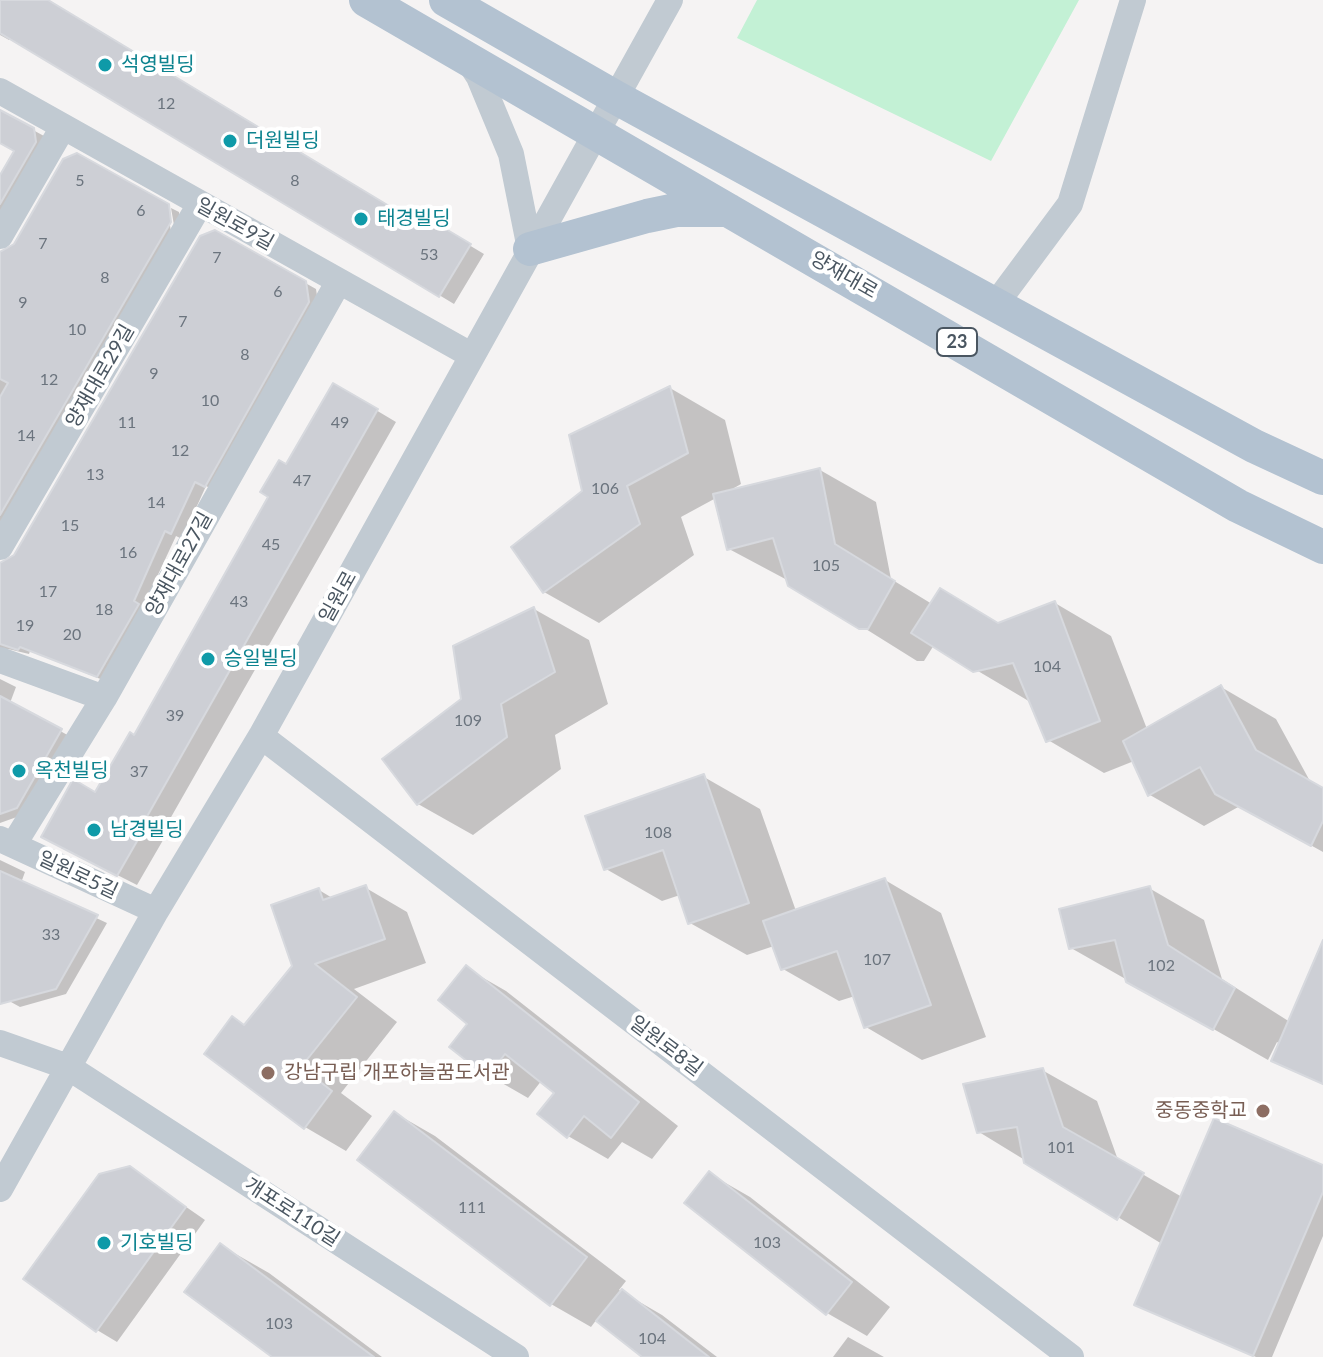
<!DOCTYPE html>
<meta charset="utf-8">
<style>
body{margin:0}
canvas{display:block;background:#f5f3f3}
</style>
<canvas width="1323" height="1357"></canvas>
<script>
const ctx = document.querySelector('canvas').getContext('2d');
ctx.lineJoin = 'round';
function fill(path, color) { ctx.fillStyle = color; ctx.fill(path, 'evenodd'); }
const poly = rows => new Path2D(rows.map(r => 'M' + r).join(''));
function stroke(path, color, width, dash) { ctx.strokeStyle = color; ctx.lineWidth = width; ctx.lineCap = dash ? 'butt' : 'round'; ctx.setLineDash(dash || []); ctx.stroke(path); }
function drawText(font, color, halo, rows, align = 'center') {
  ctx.font = font + ' Lato,"Noto Sans KR",sans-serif'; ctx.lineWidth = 8; ctx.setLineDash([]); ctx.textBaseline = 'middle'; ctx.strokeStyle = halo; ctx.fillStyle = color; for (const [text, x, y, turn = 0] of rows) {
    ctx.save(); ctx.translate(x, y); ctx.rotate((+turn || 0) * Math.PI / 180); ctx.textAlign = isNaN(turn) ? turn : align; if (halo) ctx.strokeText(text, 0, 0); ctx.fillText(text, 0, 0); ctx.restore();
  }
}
fill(poly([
 [757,0,1079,0,991,161,737,38]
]), '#c3f1d5');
fill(poly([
 [0,0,46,0,415,223,419,215,484,254,454,304,11,37,9,40,0,35],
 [0,112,44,136,0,228,0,179,16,150,0,141],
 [167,205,171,232,175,231,171,208,179,212,181,228,0,539,0,254],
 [215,232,316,289,319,309,216,491,206,486,182,539,176,536,108,682,30,651,29,654,8,649,0,656,0,566,15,557],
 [334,385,396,422,162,833,166,835,137,885,62,847,135,737],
 [670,388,725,420,741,484,729,491,820,470,876,502,891,579,932,604,999,625,1055,603,1111,636,1147,729,1221,687,1276,719,1311,783,1323,790,1323,852,1240,806,1204,826,1150,795,1134,761,1104,773,1048,740,1032,703,934,645,924,661,917,661,789,581,729,549,716,498,681,517,694,555,599,623,544,592,584,492],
 [534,609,589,640,608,704,555,735,561,769,473,835,418,804],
 [0,679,16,687,10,703,71,737,28,813,0,823],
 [704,777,760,809,796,911,885,880,941,913,986,1037,922,1060,866,1027,855,996,839,1001,783,969,774,946,747,955,690,923,680,895,662,901,606,869],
 [0,860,25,872,21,883,107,923,66,994,20,1007,0,996],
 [366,888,407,912,426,963,354,989,397,1022,341,1093,372,1116,346,1151,305,1127,246,1027,294,966,319,890,334,899],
 [1149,888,1204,920,1222,979,1290,1022,1323,945,1323,1084,1273,1060,1280,1044,1277,1042,1268,1060,1071,948],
 [466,968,506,991,678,1126,652,1159,622,1142,608,1159,568,1136,557,1092,542,1080,528,1098,488,1075,470,1023],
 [1042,1070,1097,1101,1118,1160,1182,1197,1323,1167,1323,1236,1272,1357,1256,1357,1152,1313,1162,1244,979,1132],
 [395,1113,435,1136,626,1281,619,1290,662,1315,717,1357,645,1357,597,1319,591,1327,551,1304],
 [130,1168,205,1220,117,1342,97,1330],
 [710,1174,750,1197,890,1307,867,1336,827,1313],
 [220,1245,269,1273,382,1357,276,1357],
 [848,1337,884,1357,833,1357]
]), '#0003');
const building = poly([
 [0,0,48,0,414,221,419,213,471,244,439,297,0,33,0,0],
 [0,110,34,128,36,142,0,204,0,175,14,151,0,143,0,110],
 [77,153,169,204,171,222,0,515,0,397,8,383,0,379,0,252,14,244,63,159,77,153],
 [215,230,306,281,309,302,205,487,195,482,171,534,165,531,134,601,139,604,97,677,20,647,18,650,0,644,0,563,14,555,200,236,215,230],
 [333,383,378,409,145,820,148,822,117,876,41,837,73,779,95,792,130,732,134,735,268,497,260,492,279,460,286,464,333,383],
 [670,386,688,453,627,486,640,524,543,593,511,547,582,491,569,435,670,386],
 [820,468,835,544,895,581,868,629,859,629,788,586,773,538,727,550,713,494,820,468],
 [940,588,998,623,1055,601,1100,721,1046,742,1013,663,973,672,911,633,940,588],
 [534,607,555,672,501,704,507,737,417,805,382,759,461,699,453,646,534,607],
 [1221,685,1256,750,1323,788,1323,821,1311,846,1215,794,1200,767,1148,796,1123,741,1221,685],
 [0,696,62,729,17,808,0,814,0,696],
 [704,774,749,903,688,924,663,850,604,870,585,816,704,774],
 [0,871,98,915,56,989,0,1004,0,871],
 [885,878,931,1005,864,1028,837,951,781,970,763,921,885,878],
 [366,885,385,939,315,964,357,997,301,1067,332,1091,304,1129,204,1054,232,1016,244,1025,292,966,271,905,319,888,323,900,366,885],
 [1150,886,1168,945,1235,988,1213,1030,1126,982,1115,940,1069,949,1059,909,1150,886],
 [1323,940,1323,1084,1271,1061,1323,940],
 [466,965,639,1102,611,1138,584,1116,567,1138,537,1114,554,1093,505,1054,487,1077,449,1047,467,1024,438,1000,466,965],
 [1043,1068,1063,1127,1144,1173,1117,1220,1024,1163,1017,1127,977,1133,963,1084,1043,1068],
 [394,1111,587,1257,550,1306,357,1160,394,1111],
 [1214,1118,1323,1165,1323,1192,1253,1356,1134,1305,1214,1118],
 [130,1166,186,1207,96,1332,23,1279,99,1174,130,1166],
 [709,1171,852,1282,826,1315,684,1203,709,1171],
 [220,1243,374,1357,272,1357,184,1292,220,1243],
 [622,1289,709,1357,642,1357,596,1321,622,1289]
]);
fill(building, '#cdcfd5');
stroke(building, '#d7d9de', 2);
stroke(poly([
 [466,57,479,77,511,154,530,249],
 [0,91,471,355],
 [0,236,63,127],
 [995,305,1070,204,1133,0],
 [0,547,200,204],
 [0,660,104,698],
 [261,736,1071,1357],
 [0,839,156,911],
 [14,844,104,698,339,281],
 [0,1043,68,1067,516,1357],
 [0,1189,156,911,261,736,670,0]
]), '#c1cad2', 26);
stroke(poly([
 [366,0,1238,506,1323,547],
 [446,0,615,97,1254,446,1323,478],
 [530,249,647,216,676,210,728,210]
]), '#b3c2d1', 34);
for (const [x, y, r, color] of [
 [105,65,8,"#0f9aa8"],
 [230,141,8,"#0f9aa8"],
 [361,219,8,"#0f9aa8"],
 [208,659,8,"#0f9aa8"],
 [19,771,8,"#0f9aa8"],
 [94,830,8,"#0f9aa8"],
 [268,1073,8,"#8d6e63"],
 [1263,1111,8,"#8d6e63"],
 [104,1243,8,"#0f9aa8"]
]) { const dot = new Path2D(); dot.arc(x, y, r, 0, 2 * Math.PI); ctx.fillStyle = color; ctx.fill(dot); stroke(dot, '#fff', 3); }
drawText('16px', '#6b747e', null, [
 ["12",166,104],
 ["5",80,181],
 ["8",295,181],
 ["6",141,211],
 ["7",43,244],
 ["53",429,255],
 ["7",217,258],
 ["8",105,278],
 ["6",278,292],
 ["9",23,303],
 ["7",183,322],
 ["10",77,330],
 ["8",245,355],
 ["9",154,374],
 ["12",49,380],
 ["10",210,401],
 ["11",127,423],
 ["49",340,423],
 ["14",26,436],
 ["12",180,451],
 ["13",95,475],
 ["47",302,481],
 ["106",605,489],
 ["14",156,503],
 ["15",70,526],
 ["45",271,545],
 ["16",128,553],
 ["105",826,566],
 ["17",48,592],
 ["43",239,602],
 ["18",104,610],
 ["19",25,626],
 ["20",72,635],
 ["104",1047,667],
 ["39",175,716],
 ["109",468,721],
 ["37",139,772],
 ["108",658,833],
 ["33",51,935],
 ["107",877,960],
 ["102",1161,966],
 ["101",1061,1148],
 ["111",472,1208],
 ["103",767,1243],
 ["103",279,1324],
 ["104",652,1339]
]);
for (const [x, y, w] of [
 [957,342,40]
]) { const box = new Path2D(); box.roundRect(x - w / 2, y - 14, w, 28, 6); ctx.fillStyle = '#fff'; ctx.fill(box); stroke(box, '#4a5661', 2); }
drawText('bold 18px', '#4a5661', null, [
 ["23",957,342]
]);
drawText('20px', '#0d838f', '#fff', [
 ["석영빌딩",121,65],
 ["더원빌딩",246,141],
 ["태경빌딩",377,219],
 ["승일빌딩",224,659],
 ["옥천빌딩",35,771],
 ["남경빌딩",110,830],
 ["기호빌딩",120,1243]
], 'left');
drawText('20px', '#4a5661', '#fff', [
 ["일원로9길",235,224,29],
 ["양재대로",844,275,30],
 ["양재대로29길",100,376,-60],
 ["양재대로27길",179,564,-61],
 ["일원로",338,597,-61],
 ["일원로5길",78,875,25],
 ["일원로8길",666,1046,37],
 ["개포로110길",292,1212,33]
]);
drawText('20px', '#785e54', '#fff', [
 ["강남구립 개포하늘꿈도서관",284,1073],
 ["중동중학교",1247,1111,"right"]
], 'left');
</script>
